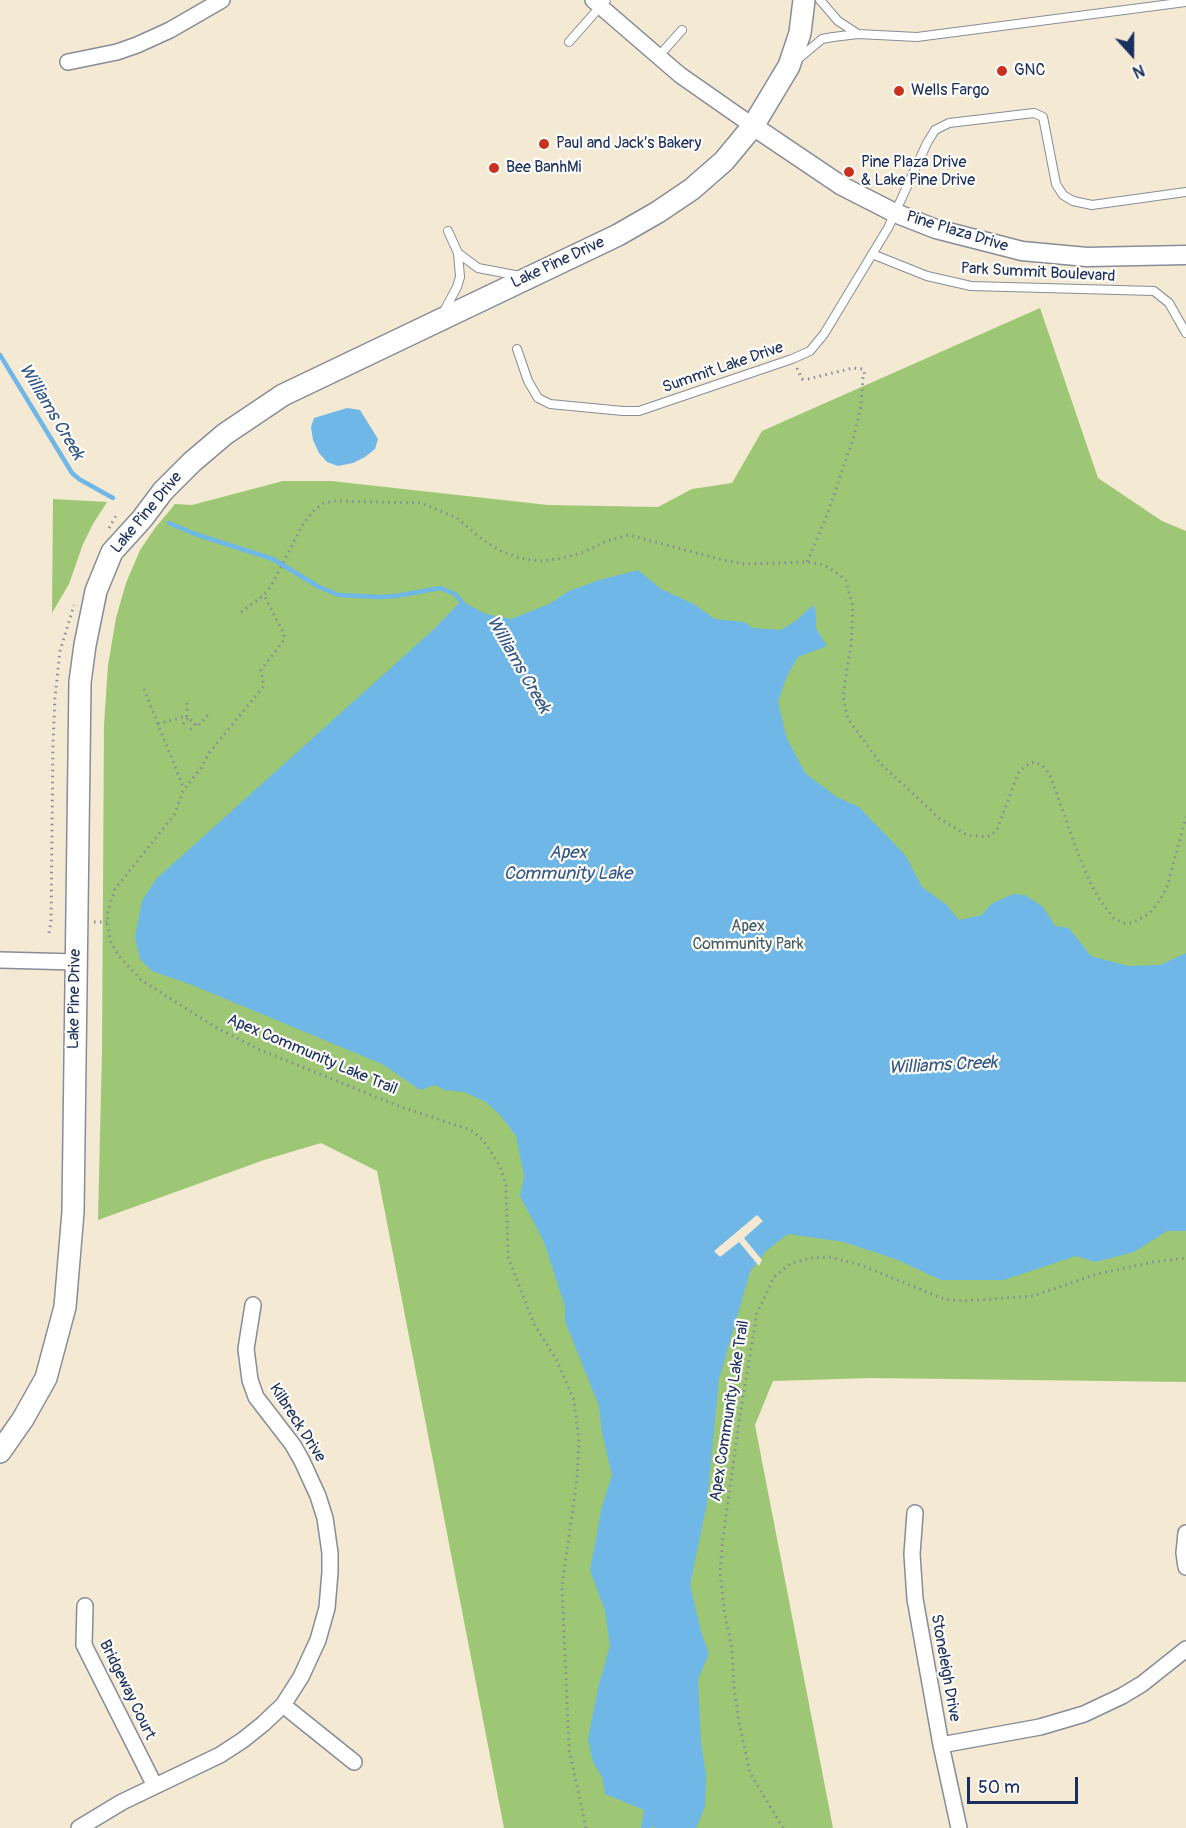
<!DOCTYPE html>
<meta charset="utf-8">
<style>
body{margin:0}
#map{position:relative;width:1186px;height:1828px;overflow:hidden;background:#f4e9d3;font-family:Pangolin,sans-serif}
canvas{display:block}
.north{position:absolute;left:1102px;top:24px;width:60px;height:60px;-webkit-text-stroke:4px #fdfcf7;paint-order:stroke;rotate:159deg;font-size:16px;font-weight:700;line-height:24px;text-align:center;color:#1b2f5e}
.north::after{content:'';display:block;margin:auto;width:21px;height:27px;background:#1b2f5e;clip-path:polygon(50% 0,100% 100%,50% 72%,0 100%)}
.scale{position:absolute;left:967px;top:1777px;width:111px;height:27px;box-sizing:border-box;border:3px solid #1b2f5e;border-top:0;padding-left:8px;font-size:18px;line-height:21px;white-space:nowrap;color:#1b2f5e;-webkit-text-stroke:4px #fdfcf7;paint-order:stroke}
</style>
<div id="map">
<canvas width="1186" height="1828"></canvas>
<div class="north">N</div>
<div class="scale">50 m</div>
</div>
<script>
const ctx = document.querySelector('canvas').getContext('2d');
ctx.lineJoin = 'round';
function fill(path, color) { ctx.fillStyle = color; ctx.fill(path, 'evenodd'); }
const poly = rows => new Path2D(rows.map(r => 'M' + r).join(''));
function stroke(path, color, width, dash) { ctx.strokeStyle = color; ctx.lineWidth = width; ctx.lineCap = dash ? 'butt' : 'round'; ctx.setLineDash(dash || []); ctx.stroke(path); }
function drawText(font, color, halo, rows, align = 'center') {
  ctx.font = font + ' Pangolin,sans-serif'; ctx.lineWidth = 4.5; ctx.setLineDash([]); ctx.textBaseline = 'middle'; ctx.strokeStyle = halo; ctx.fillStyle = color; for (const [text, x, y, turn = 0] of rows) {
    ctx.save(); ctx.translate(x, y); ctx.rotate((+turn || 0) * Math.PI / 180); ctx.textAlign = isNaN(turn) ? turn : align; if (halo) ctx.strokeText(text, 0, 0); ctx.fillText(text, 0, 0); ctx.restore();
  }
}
fill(poly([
 [1040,308,1098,478,1162,521,1186,531,1186,1382,871,1378,773,1381,755,1425,833,1828,504,1828,377,1171,321,1143,264,1160,98,1220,102,1051,104,725,108,665,116,618,126,583,140,550,155,528,175,504,192,505,283,481,331,481,548,505,658,507,692,489,732,483,762,431],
 [53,499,107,502,93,524,83,544,69,584,52,613]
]), '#9dc774');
fill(poly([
 [347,408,360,410,378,439,375,449,365,457,353,463,338,466,327,462,319,453,313,440,311,427,314,418],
 [638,570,661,589,694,604,715,619,744,622,753,628,781,630,797,620,813,605,816,613,816,628,827,646,798,657,787,676,778,702,787,739,806,774,837,797,859,807,906,856,922,887,947,905,959,920,982,915,991,904,1013,894,1025,895,1043,907,1055,926,1069,928,1091,956,1128,966,1160,965,1186,953,1186,1231,1167,1231,1134,1252,1095,1262,1076,1256,1004,1280,941,1280,898,1260,844,1242,788,1234,766,1251,750,1272,719,1379,707,1503,690,1585,701,1631,709,1654,698,1679,701,1742,706,1775,705,1807,696,1828,656,1828,653,1826,651,1828,641,1828,644,1810,605,1794,602,1777,593,1762,588,1739,598,1688,610,1646,605,1611,590,1570,602,1506,612,1475,602,1433,599,1406,565,1321,565,1307,544,1242,520,1196,524,1176,516,1136,500,1115,486,1102,464,1092,445,1090,435,1085,420,1090,382,1064,192,985,152,971,140,959,135,937,142,901,156,879,433,630,461,601,486,614,511,619,549,604,569,591,599,580]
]), '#6eb7e7');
fill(poly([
 [757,1215,763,1221,744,1238,762,1260,759,1266,739,1242,720,1257,714,1251]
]), '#f4e9d3');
stroke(poly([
 [0,355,72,473,79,479,113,498],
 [169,523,195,534,273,559,319,587,339,595,378,597,396,596,440,588,455,594,465,606]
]), '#6eb7e7', 4.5);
const service = poly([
 [820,0,838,21,858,34],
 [569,42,606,0],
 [658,57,682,30],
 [797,60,822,39,833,37,858,34,917,37,1186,2],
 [448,231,458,253,478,268,520,276],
 [872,254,927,276,971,286,1154,291,1169,303,1186,333],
 [443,313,457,287,460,277,458,253],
 [517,349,528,381,538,398,550,404,623,411,639,411,792,359,810,351,824,334,888,228,927,143,935,130,949,123,1034,113,1043,117,1056,184,1063,195,1073,201,1092,205,1186,192]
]);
const minor = poly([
 [593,0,680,75,753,126],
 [68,62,117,52,137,45,170,30,222,0],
 [0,960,76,962],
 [915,1513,912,1554,915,1599,941,1745,959,1828],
 [1186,1533,1184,1553,1186,1567],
 [85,1606,84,1645,155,1786],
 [283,1705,354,1762],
 [941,1745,1040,1727,1084,1714,1122,1696,1142,1684,1186,1649],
 [79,1828,122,1802,220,1755,243,1740,263,1724,283,1705,301,1677,318,1640,327,1608,330,1572,330,1553,325,1518,318,1496,302,1461,293,1445,256,1397,250,1380,246,1349,253,1305]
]);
const tertiary = poly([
 [753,126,842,186,895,213,936,229,1022,251,1087,257,1186,255]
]);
const secondary = poly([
 [0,1452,23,1419,46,1378,65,1307,73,1212,80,682,85,645,96,591,112,552,142,519,163,491,192,462,225,434,283,395,618,235,658,212,692,189,724,161,753,126,789,66,800,33,804,0]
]);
stroke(service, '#888c98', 10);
stroke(minor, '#888c98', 18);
stroke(tertiary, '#888c98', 21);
stroke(secondary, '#888c98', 24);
stroke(poly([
 [797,368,802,379,808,379,853,368,863,369,865,375,863,377,861,405,854,436,827,515,807,562],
 [109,528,117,514],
 [241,612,264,595],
 [144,689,184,789],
 [187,703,187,716,195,724,190,730],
 [158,724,187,716],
 [183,724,188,718],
 [195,724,197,727,208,715],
 [94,922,107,922],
 [49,933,51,922,53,743,55,698,60,651,74,605],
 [586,1828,569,1749,562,1586,577,1479,579,1441,574,1400,556,1359,534,1324,508,1257,506,1185,500,1166,483,1140,471,1130,401,1107,332,1079,258,1049,217,1028,141,980,119,956,111,943,107,922,108,911,115,889,174,815,184,789,201,768,209,753,264,686,261,670,284,640,284,634,264,595,271,586,302,526,312,512,324,503,335,501,421,503,457,518,483,540,501,551,519,558,539,561,558,559,581,553,607,541,629,535,723,560,744,564,807,562,824,565,840,575,846,581,853,606,851,644,843,696,848,719,880,763,940,819,967,835,986,837,991,835,997,830,1019,771,1030,763,1035,762,1043,766,1050,775,1080,859,1091,884,1101,902,1114,918,1123,923,1132,923,1150,913,1160,900,1167,887,1186,817],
 [783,1828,750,1773,739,1722,734,1687,732,1648,724,1610,720,1570,723,1537,740,1415,757,1313,774,1277,790,1264,810,1258,829,1257,858,1264,944,1299,962,1301,1033,1296,1097,1274,1153,1262,1186,1258]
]), '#888c98', 3, [1.5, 4.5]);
stroke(service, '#fff', 8);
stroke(minor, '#fff', 15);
stroke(tertiary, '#fff', 18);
stroke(secondary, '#fff', 21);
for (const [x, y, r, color] of [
 [1002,71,6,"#c8321e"],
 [899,91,6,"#c8321e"],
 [544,144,6,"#c8321e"],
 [494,168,6,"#c8321e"],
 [849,172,6,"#c8321e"]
]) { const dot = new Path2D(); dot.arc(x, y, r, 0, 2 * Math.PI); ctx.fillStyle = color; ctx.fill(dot); stroke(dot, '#fdfcf7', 2); }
drawText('16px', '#1b2f5e', '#fdfcf7', [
 ["GNC",1014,71],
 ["Wells Fargo",911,91],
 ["Paul and Jack’s Bakery",556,144],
 ["Pine Plaza Drive",861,163],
 ["& Lake Pine Drive",861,181],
 ["Bee BanhMi",506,168]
], 'left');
drawText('16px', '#1b2f5e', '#fdfcf7', [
 ["Pine Plaza Drive",957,232,17],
 ["Lake Pine Drive",558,263,-25],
 ["Park Summit Boulevard",1038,273,3],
 ["Summit Lake Drive",723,368,-19],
 ["Lake Pine Drive",147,513,-50],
 ["Lake Pine Drive",75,999,-89],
 ["Apex Community Lake Trail",312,1055,23],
 ["Apex Community Lake Trail",730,1411,-81],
 ["Kilbreck Drive",297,1423,57],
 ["Stoneleigh Drive",945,1668,80],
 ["Bridgeway Court",127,1690,64]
]);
drawText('16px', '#425d65', '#fdfcf7', [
 ["Apex",748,927],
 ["Community Park",748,945]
]);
drawText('italic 18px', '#345887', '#fdfcf7', [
 ["Williams Creek",51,412,59],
 ["Williams Creek",518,665,60],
 ["Apex",568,853],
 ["Community Lake",568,874],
 ["Williams Creek",943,1066,-3]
]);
</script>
